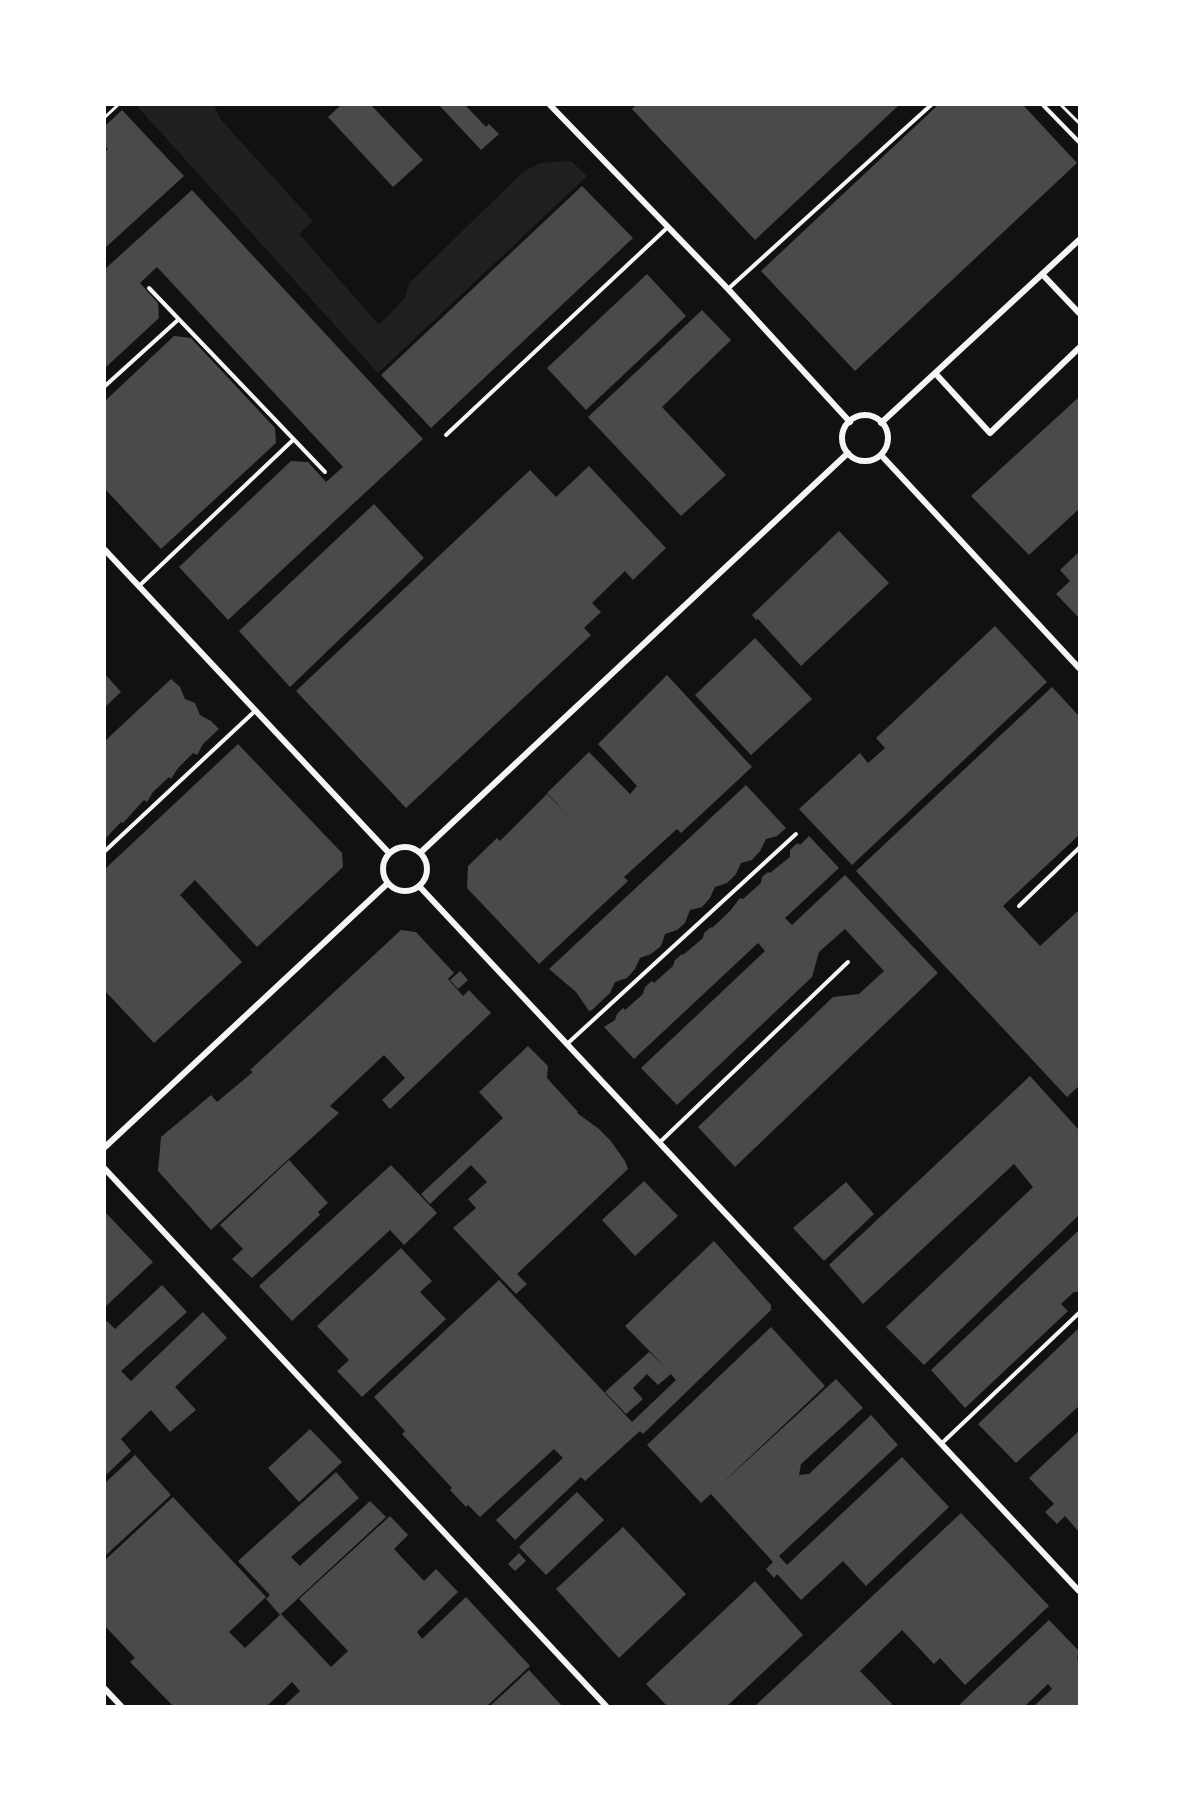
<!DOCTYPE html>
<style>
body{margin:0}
#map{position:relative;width:1184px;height:1811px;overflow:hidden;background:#111;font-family:Overpass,sans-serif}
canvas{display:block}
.frame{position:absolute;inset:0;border:106px solid #fff;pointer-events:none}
</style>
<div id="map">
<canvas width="1184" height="1811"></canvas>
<div class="frame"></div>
</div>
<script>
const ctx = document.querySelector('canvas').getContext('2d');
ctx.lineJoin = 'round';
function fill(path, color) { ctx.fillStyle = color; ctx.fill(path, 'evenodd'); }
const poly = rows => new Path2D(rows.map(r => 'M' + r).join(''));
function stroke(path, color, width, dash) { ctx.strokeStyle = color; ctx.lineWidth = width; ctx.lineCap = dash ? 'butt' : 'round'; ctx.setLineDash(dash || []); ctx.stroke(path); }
fill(poly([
 [136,105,214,105,221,120,313,221,299,234,379,325,405,298,409,283,523,172,540,163,571,161,587,176,378,373]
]), '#202020');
fill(poly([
 [341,105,371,105,423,160,393,187,328,117],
 [439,105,465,105,486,127,489,124,499,134,481,150],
 [636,105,899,105,755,240,632,109],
 [938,105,1023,105,1077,163,855,371,761,271],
 [122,110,184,176,105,248,105,151,108,149,105,146,105,126],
 [582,186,633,238,431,428,381,375],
 [192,190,423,439,228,620,179,567,291,461,308,462,326,482,343,467,157,267,140,283,158,303,159,318,105,368,105,269],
 [647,274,686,316,586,410,547,368],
 [702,310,731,340,662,407,726,475,681,516,588,417],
 [174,336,191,338,275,428,276,443,161,549,105,489,105,401],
 [1079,397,1079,509,1029,555,971,496],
 [589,466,666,548,633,580,625,571,592,603,601,612,584,628,591,635,406,808,296,691,530,470,556,497],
 [374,504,424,558,290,687,239,631],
 [839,531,889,583,801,666,758,619,756,620,752,615],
 [1079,552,1079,618,1056,594,1070,581,1060,570],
 [995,626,1047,682,852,865,799,809,860,753,868,763,885,748,876,738],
 [755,638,812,699,751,755,695,695],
 [105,674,121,692,105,707],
 [667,675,752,767,681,833,677,829,624,877,628,881,539,964,467,888,468,866,497,838,500,841,547,794,569,816,547,793,589,752,630,794,637,786,598,744],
 [171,679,180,687,185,699,195,703,200,715,211,721,219,729,203,744,197,755,193,753,178,768,171,779,169,777,153,792,147,802,144,800,123,823,121,822,105,839,105,741],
 [1052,687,1079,716,1079,835,1003,906,1040,946,1079,910,1079,1086,1067,1097,856,871],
 [238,744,342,853,343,867,257,947,195,880,180,895,242,962,154,1043,105,991,105,869],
 [746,785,786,828,777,836,766,839,760,851,752,860,741,863,736,874,727,883,715,887,710,898,702,907,690,910,685,923,677,930,665,934,661,946,651,954,640,958,635,969,627,978,615,982,610,993,592,1010,589,1011,576,992,549,969],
 [809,836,839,868,785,918,792,925,845,875,938,973,735,1167,698,1127,833,997,859,994,884,971,845,929,819,952,812,977,677,1105,641,1068,765,951,758,943,634,1059,604,1027,615,1020,617,1014,623,1008,625,1010,643,994,645,987,652,981,654,983,673,966,675,960,682,954,683,955,703,938,704,933,711,927,712,928,730,911,740,898,743,899,761,883,762,877,768,872,770,873,790,857,790,850,795,845,798,843,800,845],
 [401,930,416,932,454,973,448,979,463,996,469,990,491,1013,390,1109,382,1100,405,1078,384,1055,330,1106,339,1113,211,1230,158,1171,161,1137,211,1095,217,1102,253,1072,250,1070],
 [460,971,468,980,458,989,450,980],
 [528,1046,548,1066,547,1078,578,1112,577,1113,599,1129,610,1140,625,1161,628,1169,517,1274,527,1284,516,1294,453,1228,476,1208,468,1199,487,1182,471,1165,430,1204,421,1194,503,1118,479,1092],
 [1030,1076,1079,1130,1079,1215,924,1365,886,1327,1033,1187,1014,1164,863,1304,829,1265],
 [289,1160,328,1203,318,1212,320,1215,252,1278,232,1259,243,1249,220,1225],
 [391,1165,437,1213,404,1245,390,1230,292,1321,259,1286],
 [644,1181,678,1216,635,1256,602,1220],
 [846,1182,874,1214,824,1261,793,1228],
 [105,1212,153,1262,105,1307],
 [1079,1230,1079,1292,1074,1292,1061,1304,1068,1311,965,1408,931,1370],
 [714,1241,771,1305,771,1310,643,1434,640,1431,585,1481,581,1477,515,1540,496,1520,563,1458,554,1449,480,1517,468,1505,466,1507,450,1490,452,1488,402,1434,405,1431,374,1397,499,1280,632,1422,676,1380,671,1374,658,1385,647,1374,633,1388,643,1399,626,1414,605,1392,649,1352,664,1366,625,1326],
 [401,1248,432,1281,420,1292,446,1319,362,1397,337,1371,349,1360,317,1326],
 [162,1285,187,1312,121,1371,131,1381,203,1312,227,1338,175,1387,196,1410,170,1432,151,1410,121,1439,131,1451,105,1476,105,1322,107,1321,115,1329],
 [771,1327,825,1386,717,1488,836,1379,863,1408,801,1464,799,1475,809,1474,871,1415,898,1445,779,1556,787,1565,902,1457,949,1507,866,1586,843,1561,801,1600,777,1574,774,1578,766,1569,773,1562,711,1494,701,1503,647,1445],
 [1079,1328,1079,1406,1016,1463,978,1424],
 [310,1429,342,1462,299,1502,268,1468],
 [1079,1431,1079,1532,1065,1516,1057,1524,1045,1512,1054,1504,1029,1478],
 [135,1455,171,1495,105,1556,105,1483],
 [336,1472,359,1498,291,1557,300,1566,370,1501,386,1517,280,1615,266,1599,270,1595,238,1561],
 [577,1492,604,1520,546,1575,519,1547],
 [173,1497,266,1597,229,1632,245,1648,281,1614,331,1667,348,1651,299,1599,390,1516,408,1535,394,1549,424,1581,436,1569,458,1592,417,1632,422,1639,466,1597,530,1666,487,1706,284,1706,300,1691,292,1682,267,1706,173,1706,130,1662,135,1658,105,1626,105,1560],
 [961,1513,1049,1606,965,1685,940,1658,934,1664,902,1630,860,1671,892,1704,890,1706,755,1706],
 [623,1527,686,1594,619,1658,556,1589],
 [519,1553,526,1561,515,1571,508,1564],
 [755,1581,803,1635,727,1706,667,1706,646,1684],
 [1049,1620,1079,1651,1077,1658,1079,1660,1079,1706,1034,1706,1052,1689,1048,1684,1025,1706,958,1706],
 [529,1670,562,1706,490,1706]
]), '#4a4a4a');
stroke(poly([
 [1061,105,1079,123],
 [105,117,118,105]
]), '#f5f5f5', 3);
stroke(poly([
 [1043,105,1079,142],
 [149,288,325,472],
 [728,289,931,105],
 [105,386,179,319],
 [446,435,668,227],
 [139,586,293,440],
 [105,851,255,711],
 [1019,906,1079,848],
 [567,1044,796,834],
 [659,1143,848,962],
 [941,1444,1079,1313]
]), '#f5f5f5', 4);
stroke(poly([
 [550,105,728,289,850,422],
 [1042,274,1079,313],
 [935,373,990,433,1079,348],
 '842 438a23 23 0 1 1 46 0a23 23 0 1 1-46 0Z',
 [881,423,1079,240],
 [881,455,1079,668],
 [105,550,389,853],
 '383 869a22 22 0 1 1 44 0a22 22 0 1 1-44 0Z',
 [420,853,848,453],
 [419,886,1079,1591],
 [105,1147,388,883],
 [105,1169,606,1706],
 [105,1689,121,1706]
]), '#f5f5f5', 6);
</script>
